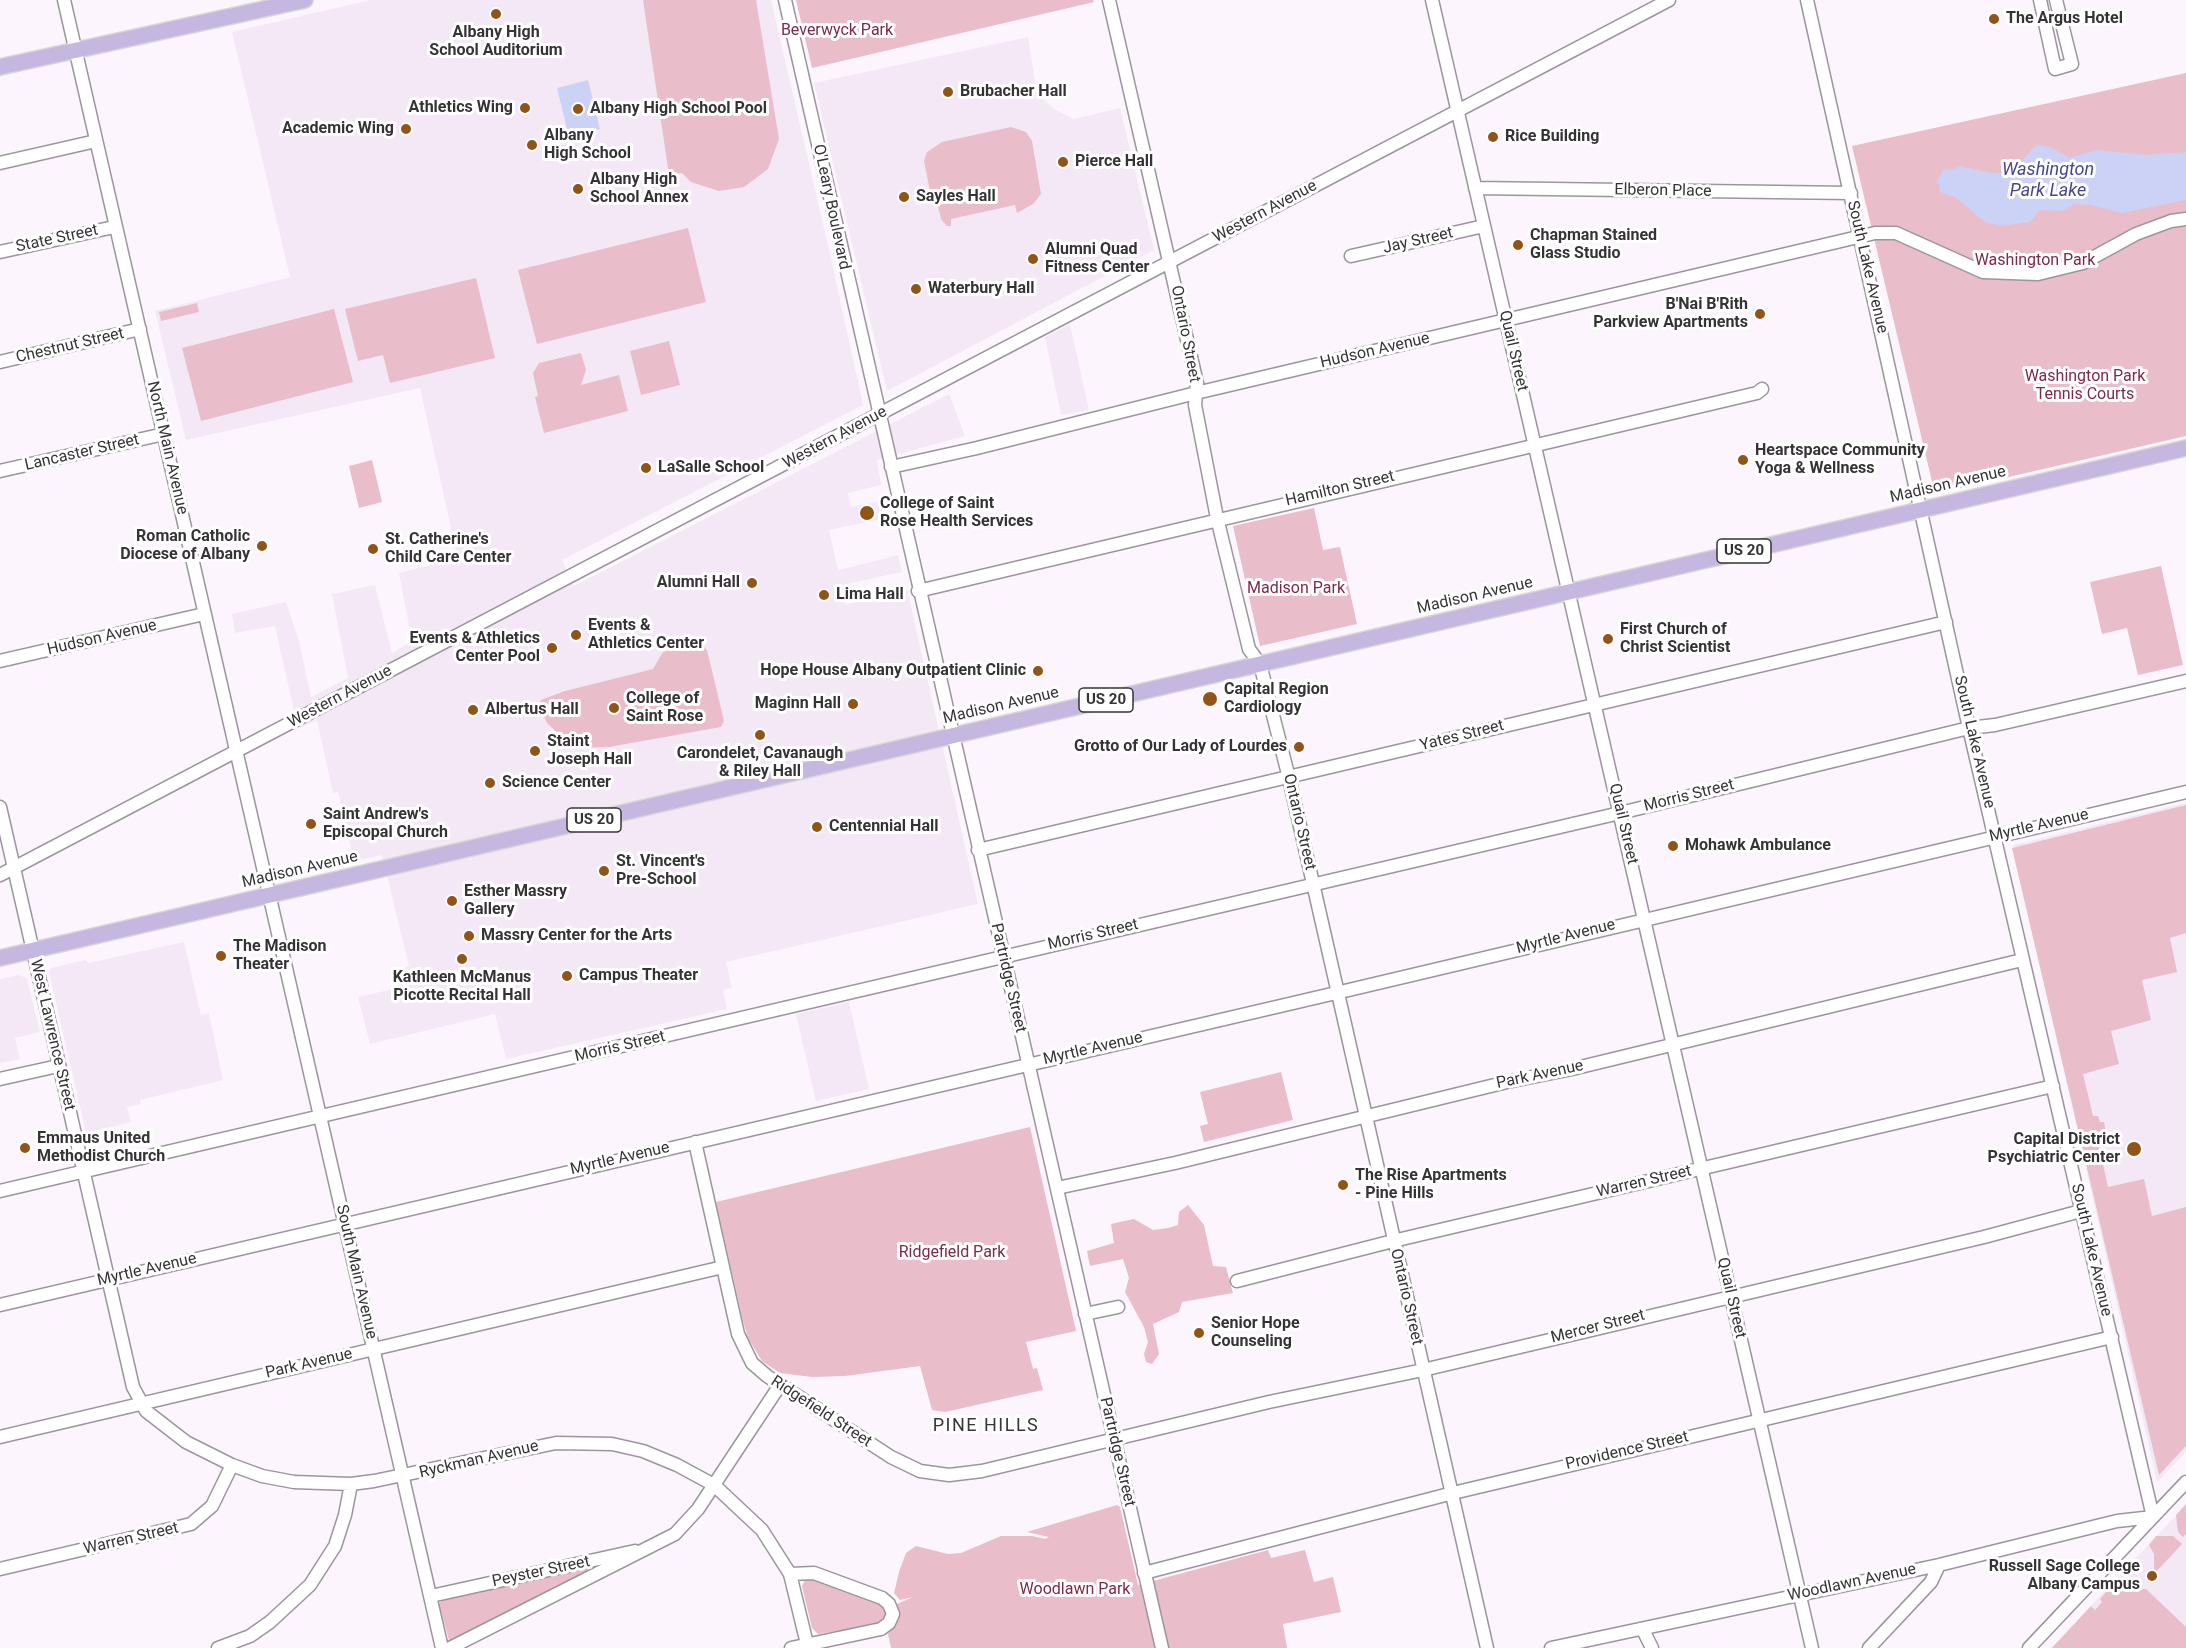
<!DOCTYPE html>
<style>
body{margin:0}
canvas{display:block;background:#fcf5fe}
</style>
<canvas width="2186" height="1648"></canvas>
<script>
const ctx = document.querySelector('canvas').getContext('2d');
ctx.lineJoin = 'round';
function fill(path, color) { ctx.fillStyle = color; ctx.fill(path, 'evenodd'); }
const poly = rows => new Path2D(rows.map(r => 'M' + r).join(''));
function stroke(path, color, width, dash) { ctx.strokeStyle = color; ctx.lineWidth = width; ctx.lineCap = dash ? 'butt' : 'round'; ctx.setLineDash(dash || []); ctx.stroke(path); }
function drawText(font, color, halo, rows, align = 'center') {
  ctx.font = font + ' Roboto,sans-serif'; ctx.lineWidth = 6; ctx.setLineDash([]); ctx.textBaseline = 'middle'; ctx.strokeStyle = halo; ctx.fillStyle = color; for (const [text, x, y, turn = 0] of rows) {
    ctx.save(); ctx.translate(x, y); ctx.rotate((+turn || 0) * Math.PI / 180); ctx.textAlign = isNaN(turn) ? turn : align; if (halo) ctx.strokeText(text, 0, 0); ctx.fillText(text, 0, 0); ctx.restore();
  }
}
fill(poly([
 [371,0,771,0,831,258,863,405,562,560,574,586,949,394,965,436,877,460,881,485,848,493,851,507,887,500,891,517,829,530,838,570,898,555,902,572,842,585,845,605,907,589,978,904,726,962,732,988,723,990,727,1009,506,1059,495,1014,370,1044,358,997,393,989,390,971,409,966,382,855,354,861,338,792,333,793,317,720,298,729,275,626,235,633,232,614,286,602,299,641,311,697,348,678,332,594,375,585,392,653,412,641,399,573,454,559,457,555,420,388,186,440,155,311,290,277,232,32],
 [1028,37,1037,93,1054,109,1074,119,1120,108,1154,250,887,391,814,83],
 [1070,324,1089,410,1061,415,1045,337],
 [2186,803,2186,1452,2157,1482,2013,845],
 [184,942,201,1015,209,1013,223,1080,140,1100,141,1104,127,1107,131,1122,86,1133,49,972,51,968,86,960,88,963],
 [18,975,27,978,40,1032,15,1038,20,1059,0,1063,0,979],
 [849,1002,869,1089,816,1101,796,1014],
 [2186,1505,2186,1648,2051,1648]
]), '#f4e8f7');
fill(poly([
 [643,0,756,0,779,139,768,169,744,187,719,191,691,182,682,173,669,175],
 [796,0,1093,0,1094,2,812,68],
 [2186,73,2186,436,1935,494,1852,146],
 [1011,127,1026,132,1032,141,1041,194,1033,204,1017,213,1015,205,951,219,951,226,947,226,941,219,938,206,933,206,924,161,927,152,942,142],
 [688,228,706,302,537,344,518,270],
 [476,278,495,358,390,383,383,355,358,361,345,309],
 [197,303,199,312,161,321,159,312],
 [334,309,353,382,201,421,182,348],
 [669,341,680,385,641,395,630,351],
 [581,353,586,370,581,385,619,375,628,411,544,433,535,397,538,396,533,373,539,363],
 [372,460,382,502,359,508,349,466],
 [1314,508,1323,550,1340,547,1357,624,1260,646,1233,526],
 [2161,566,2183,665,2138,675,2127,628,2102,634,2090,582],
 [701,643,707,650,724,721,721,727,609,747,567,748,562,737,547,723,539,705,541,700,565,691,653,669,663,652],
 [2186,805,2186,933,2170,938,2177,972,2142,980,2151,1020,2111,1031,2119,1064,2083,1074,2093,1116,2098,1116,2100,1122,2104,1122,2107,1139,2102,1139,2102,1145,2099,1145,2108,1187,2144,1179,2152,1216,2186,1207,2186,1446,2159,1475,2012,848],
 [1281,1072,1293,1120,1204,1142,1200,1126,1208,1124,1200,1092],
 [1030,1127,1076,1331,1026,1342,1033,1369,1037,1368,1043,1390,945,1412,932,1410,920,1366,845,1376,812,1377,780,1373,762,1361,748,1338,743,1321,716,1202],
 [1188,1205,1204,1225,1213,1266,1226,1267,1233,1293,1182,1302,1179,1312,1153,1324,1159,1354,1152,1364,1146,1362,1144,1354,1148,1342,1144,1327,1125,1292,1129,1278,1123,1259,1090,1266,1087,1251,1114,1243,1111,1224,1134,1219,1153,1230,1168,1228,1178,1225,1179,1212],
 [2186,1504,2186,1534,2183,1537,2178,1532,2176,1515],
 [1117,1505,1120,1507,1138,1585,1268,1550,1271,1558,1305,1550,1314,1582,1333,1577,1341,1612,1283,1624,1287,1648,891,1648,888,1634,895,1624,897,1604,913,1597,900,1600,894,1593,899,1572,906,1553,916,1546,948,1554,961,1553,1001,1536,1032,1536,1045,1539,1049,1537,1027,1532],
 [2156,1536,2173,1536,2182,1544,2154,1574,2154,1554,2149,1545],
 [599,1564,600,1566,451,1641,449,1640,439,1604,443,1599],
 [811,1578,881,1602,885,1606,886,1616,875,1625,818,1634,812,1628,802,1586,805,1580],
 [2146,1589,2186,1627,2186,1648,2052,1648,2091,1606,2095,1610,2102,1602,2100,1599,2108,1590]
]), '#e9bdc9');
fill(poly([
 [588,80,600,129,569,137,557,88],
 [2036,145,2050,147,2070,158,2096,150,2146,155,2186,152,2186,200,2122,213,2091,205,2075,204,2062,211,2040,210,2030,222,2001,226,1985,222,1955,197,1940,192,1939,183,1936,183,1944,169,1952,170,1960,166,1992,173,2011,173]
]), '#ccd1f6');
const minor = poly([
 [64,0,442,1648],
 [785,0,1162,1648],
 [1109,0,1197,383,1195,405,1217,518,1249,649,1260,664,1289,778,1487,1648],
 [1432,0,1812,1648],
 [2040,0,2055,69,2072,64,2056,0],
 [0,163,96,141],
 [1475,188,1851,193],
 [0,252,114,227],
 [1351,256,1484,226],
 [0,362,140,329],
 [891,467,977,448,1196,393,1875,233,1896,233,1983,272,2038,274,2083,263,2136,234,2171,221,2186,219],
 [0,471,164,434],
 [918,591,1757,393,1762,389],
 [0,661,204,614],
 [0,807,133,1387,146,1411,186,1442,232,1465,262,1476,294,1482,351,1484,374,1481,556,1443,612,1444,643,1451,677,1465,714,1485,762,1530,790,1574,808,1648],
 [978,850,1946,622],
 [0,875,1669,0],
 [0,1079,58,1066],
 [695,1142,738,1334,752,1363,767,1376,891,1457,920,1471,949,1475,982,1471,1269,1402,1423,1370,1984,1237,2081,1211],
 [1057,1188,1175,1163,1507,1082,1572,1069,2022,960],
 [0,1191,1620,813,1969,728,1995,725,2186,681],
 [1237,1281,1393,1241,2053,1086],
 [0,1305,1336,993,2186,792],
 [1085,1314,1118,1307],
 [0,1437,723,1267],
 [0,1569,191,1524,212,1506,232,1465],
 [1144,1573,1453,1493,2112,1337],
 [790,1574,814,1573,882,1598,889,1604,893,1614,889,1623,881,1629,791,1648],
 [431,1596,635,1551],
 [1643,1630,1652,1648],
 [218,1648,250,1636,270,1622,310,1585,335,1546,345,1515,351,1484],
 [450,1648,675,1534,698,1509,780,1385],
 [1551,1648,1939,1565,2117,1521,2153,1517,1969,728,1807,0],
 [1869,1648,1931,1582,1939,1565],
 [2029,1648,2186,1482]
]);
const major = poly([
 [0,67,305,0],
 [0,958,2186,448]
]);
stroke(minor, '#9c959d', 15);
stroke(major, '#d7d6d7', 18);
stroke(minor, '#fff', 12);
stroke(major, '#c5b7e0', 15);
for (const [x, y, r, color] of [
 [496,14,6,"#915416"],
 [1994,19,6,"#915416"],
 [948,92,6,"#915416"],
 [525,108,6,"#915416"],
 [578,109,6,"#915416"],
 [406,129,6,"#915416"],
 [1493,137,6,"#915416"],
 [532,145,6,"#915416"],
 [1063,162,6,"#915416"],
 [578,189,6,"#915416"],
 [904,197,6,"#915416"],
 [1518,245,6,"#915416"],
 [1033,259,6,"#915416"],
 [916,289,6,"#915416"],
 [1760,314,6,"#915416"],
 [1743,460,6,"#915416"],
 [646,468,6,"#915416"],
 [867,513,8,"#915416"],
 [262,546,6,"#915416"],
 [373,549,6,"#915416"],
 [752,583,6,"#915416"],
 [824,595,6,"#915416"],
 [576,635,6,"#915416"],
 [1608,639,6,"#915416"],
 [552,648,6,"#915416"],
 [1038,671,6,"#915416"],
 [1210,699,8,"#915416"],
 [853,704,6,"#915416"],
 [614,708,6,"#915416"],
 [473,710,6,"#915416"],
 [760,735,6,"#915416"],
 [1299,747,6,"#915416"],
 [535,751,6,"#915416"],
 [490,783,6,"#915416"],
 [311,824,6,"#915416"],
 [817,827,6,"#915416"],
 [1673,846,6,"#915416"],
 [604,871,6,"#915416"],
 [452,901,6,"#915416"],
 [469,936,6,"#915416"],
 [221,956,6,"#915416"],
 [462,959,6,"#915416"],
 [567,976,6,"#915416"],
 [25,1148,6,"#915416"],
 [2134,1149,8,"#915416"],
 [1343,1185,6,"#915416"],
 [1199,1333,6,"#915416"],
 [2152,1576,6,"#915416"]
]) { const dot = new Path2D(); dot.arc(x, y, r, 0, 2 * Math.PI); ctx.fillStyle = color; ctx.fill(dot); stroke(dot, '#fff', 2); }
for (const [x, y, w] of [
 [1744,551,54],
 [1106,700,54],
 [594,820,54]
]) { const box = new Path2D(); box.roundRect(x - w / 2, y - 12, w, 24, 4.5); ctx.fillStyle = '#fff'; ctx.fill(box); stroke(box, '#363336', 1.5); }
drawText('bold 15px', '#363336', null, [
 ["US 20",1744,551],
 ["US 20",1106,700],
 ["US 20",594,820]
]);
drawText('bold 16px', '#363336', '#fff', [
 ["The Argus Hotel",2006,19],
 ["Albany High",496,33,"center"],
 ["School Auditorium",496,51,"center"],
 ["Brubacher Hall",960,92],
 ["Athletics Wing",513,108,"right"],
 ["Albany High School Pool",590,109],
 ["Academic Wing",394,129,"right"],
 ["Albany",544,136],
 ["High School",544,154],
 ["Rice Building",1505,137],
 ["Pierce Hall",1075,162],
 ["Albany High",590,180],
 ["School Annex",590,198],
 ["Sayles Hall",916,197],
 ["Chapman Stained",1530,236],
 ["Glass Studio",1530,254],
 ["Alumni Quad",1045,250],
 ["Fitness Center",1045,268],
 ["Waterbury Hall",928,289],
 ["B'Nai B'Rith",1748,305,"right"],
 ["Parkview Apartments",1748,323,"right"],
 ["Heartspace Community",1755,451],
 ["Yoga & Wellness",1755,469],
 ["LaSalle School",658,468],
 ["College of Saint",880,504],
 ["Rose Health Services",880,522],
 ["Roman Catholic",250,537,"right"],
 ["Diocese of Albany",250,555,"right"],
 ["St. Catherine's",385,540],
 ["Child Care Center",385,558],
 ["Alumni Hall",740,583,"right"],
 ["Lima Hall",836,595],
 ["Events &",588,626],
 ["Athletics Center",588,644],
 ["First Church of",1620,630],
 ["Christ Scientist",1620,648],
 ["Events & Athletics",540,639,"right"],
 ["Center Pool",540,657,"right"],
 ["Hope House Albany Outpatient Clinic",1026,671,"right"],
 ["Capital Region",1224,690],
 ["Cardiology",1224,708],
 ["College of",626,699],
 ["Saint Rose",626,717],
 ["Maginn Hall",841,704,"right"],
 ["Albertus Hall",485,710],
 ["Staint",547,742],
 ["Joseph Hall",547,760],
 ["Grotto of Our Lady of Lourdes",1287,747,"right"],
 ["Carondelet, Cavanaugh",760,754,"center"],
 ["& Riley Hall",760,772,"center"],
 ["Science Center",502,783],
 ["Saint Andrew's",323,815],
 ["Episcopal Church",323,833],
 ["Centennial Hall",829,827],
 ["Mohawk Ambulance",1685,846],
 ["St. Vincent's",616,862],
 ["Pre-School",616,880],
 ["Esther Massry",464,892],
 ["Gallery",464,910],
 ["Massry Center for the Arts",481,936],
 ["The Madison",233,947],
 ["Theater",233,965],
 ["Campus Theater",579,976],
 ["Kathleen McManus",462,978,"center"],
 ["Picotte Recital Hall",462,996,"center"],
 ["Emmaus United",37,1139],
 ["Methodist Church",37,1157],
 ["Capital District",2120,1140,"right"],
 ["Psychiatric Center",2120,1158,"right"],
 ["The Rise Apartments",1355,1176],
 ["- Pine Hills",1355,1194],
 ["Senior Hope",1211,1324],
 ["Counseling",1211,1342],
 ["Russell Sage College",2140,1567,"right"],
 ["Albany Campus",2140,1585,"right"]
], 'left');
drawText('16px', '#7b2a49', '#fff', [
 ["Beverwyck Park",837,31],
 ["Washington Park",2035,261],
 ["Washington Park",2085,377],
 ["Tennis Courts",2085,395],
 ["Madison Park",1296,589],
 ["Ridgefield Park",952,1253],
 ["Woodlawn Park",1075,1590]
]);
drawText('16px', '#363336', '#fff', [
 ["Elberon Place",1663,191,1],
 ["O'Leary Boulevard",831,207,78],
 ["Western Avenue",1265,212,-28],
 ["State Street",57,239,-12],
 ["Jay Street",1418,241,-13],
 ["South Lake Avenue",1867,267,77],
 ["Ontario Street",1185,334,79],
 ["Chestnut Street",70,346,-13],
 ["Hudson Avenue",1375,351,-13],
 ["Quail Street",1513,351,77],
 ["Western Avenue",835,438,-28],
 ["North Main Avenue",167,448,77],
 ["Lancaster Street",82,453,-13],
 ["Madison Avenue",1948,485,-13],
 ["Hamilton Street",1340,489,-13],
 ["Madison Avenue",1475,596,-13],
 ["Hudson Avenue",102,638,-13],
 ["Western Avenue",340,697,-28],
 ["Madison Avenue",1001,706,-13],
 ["Yates Street",1462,736,-14],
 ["South Lake Avenue",1974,742,77],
 ["Morris Street",1689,796,-14],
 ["Ontario Street",1299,822,77],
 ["Quail Street",1623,824,77],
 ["Myrtle Avenue",2039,826,-13],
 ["Madison Avenue",300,870,-13],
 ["Morris Street",1093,935,-13],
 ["Myrtle Avenue",1566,937,-14],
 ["Partridge Street",1008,978,77],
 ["West Lawrence Street",52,1035,77],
 ["Morris Street",620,1047,-13],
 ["Myrtle Avenue",1093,1049,-13],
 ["Park Avenue",1540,1075,-12],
 ["Myrtle Avenue",620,1159,-13],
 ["Warren Street",1644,1182,-13],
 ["South Lake Avenue",2091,1250,77],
 ["Myrtle Avenue",147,1270,-13],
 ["South Main Avenue",356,1272,77],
 ["Ontario Street",1406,1297,77],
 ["Quail Street",1731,1298,77],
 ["Mercer Street",1598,1327,-14],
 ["Park Avenue",309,1364,-13],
 ["Ridgefield Street",821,1412,33],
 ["Providence Street",1627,1451,-13],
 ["Partridge Street",1117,1452,77],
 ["Ryckman Avenue",479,1460,-13],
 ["Warren Street",131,1539,-13],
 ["Peyster Street",541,1572,-12],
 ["Woodlawn Avenue",1852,1583,-12]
]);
drawText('italic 18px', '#45478f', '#fff', [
 ["Washington",2048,170],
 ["Park Lake",2048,191]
]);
ctx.letterSpacing = '1.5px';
drawText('18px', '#39343b', '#fff', [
 ["PINE HILLS",986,1426]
]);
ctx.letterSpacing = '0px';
</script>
